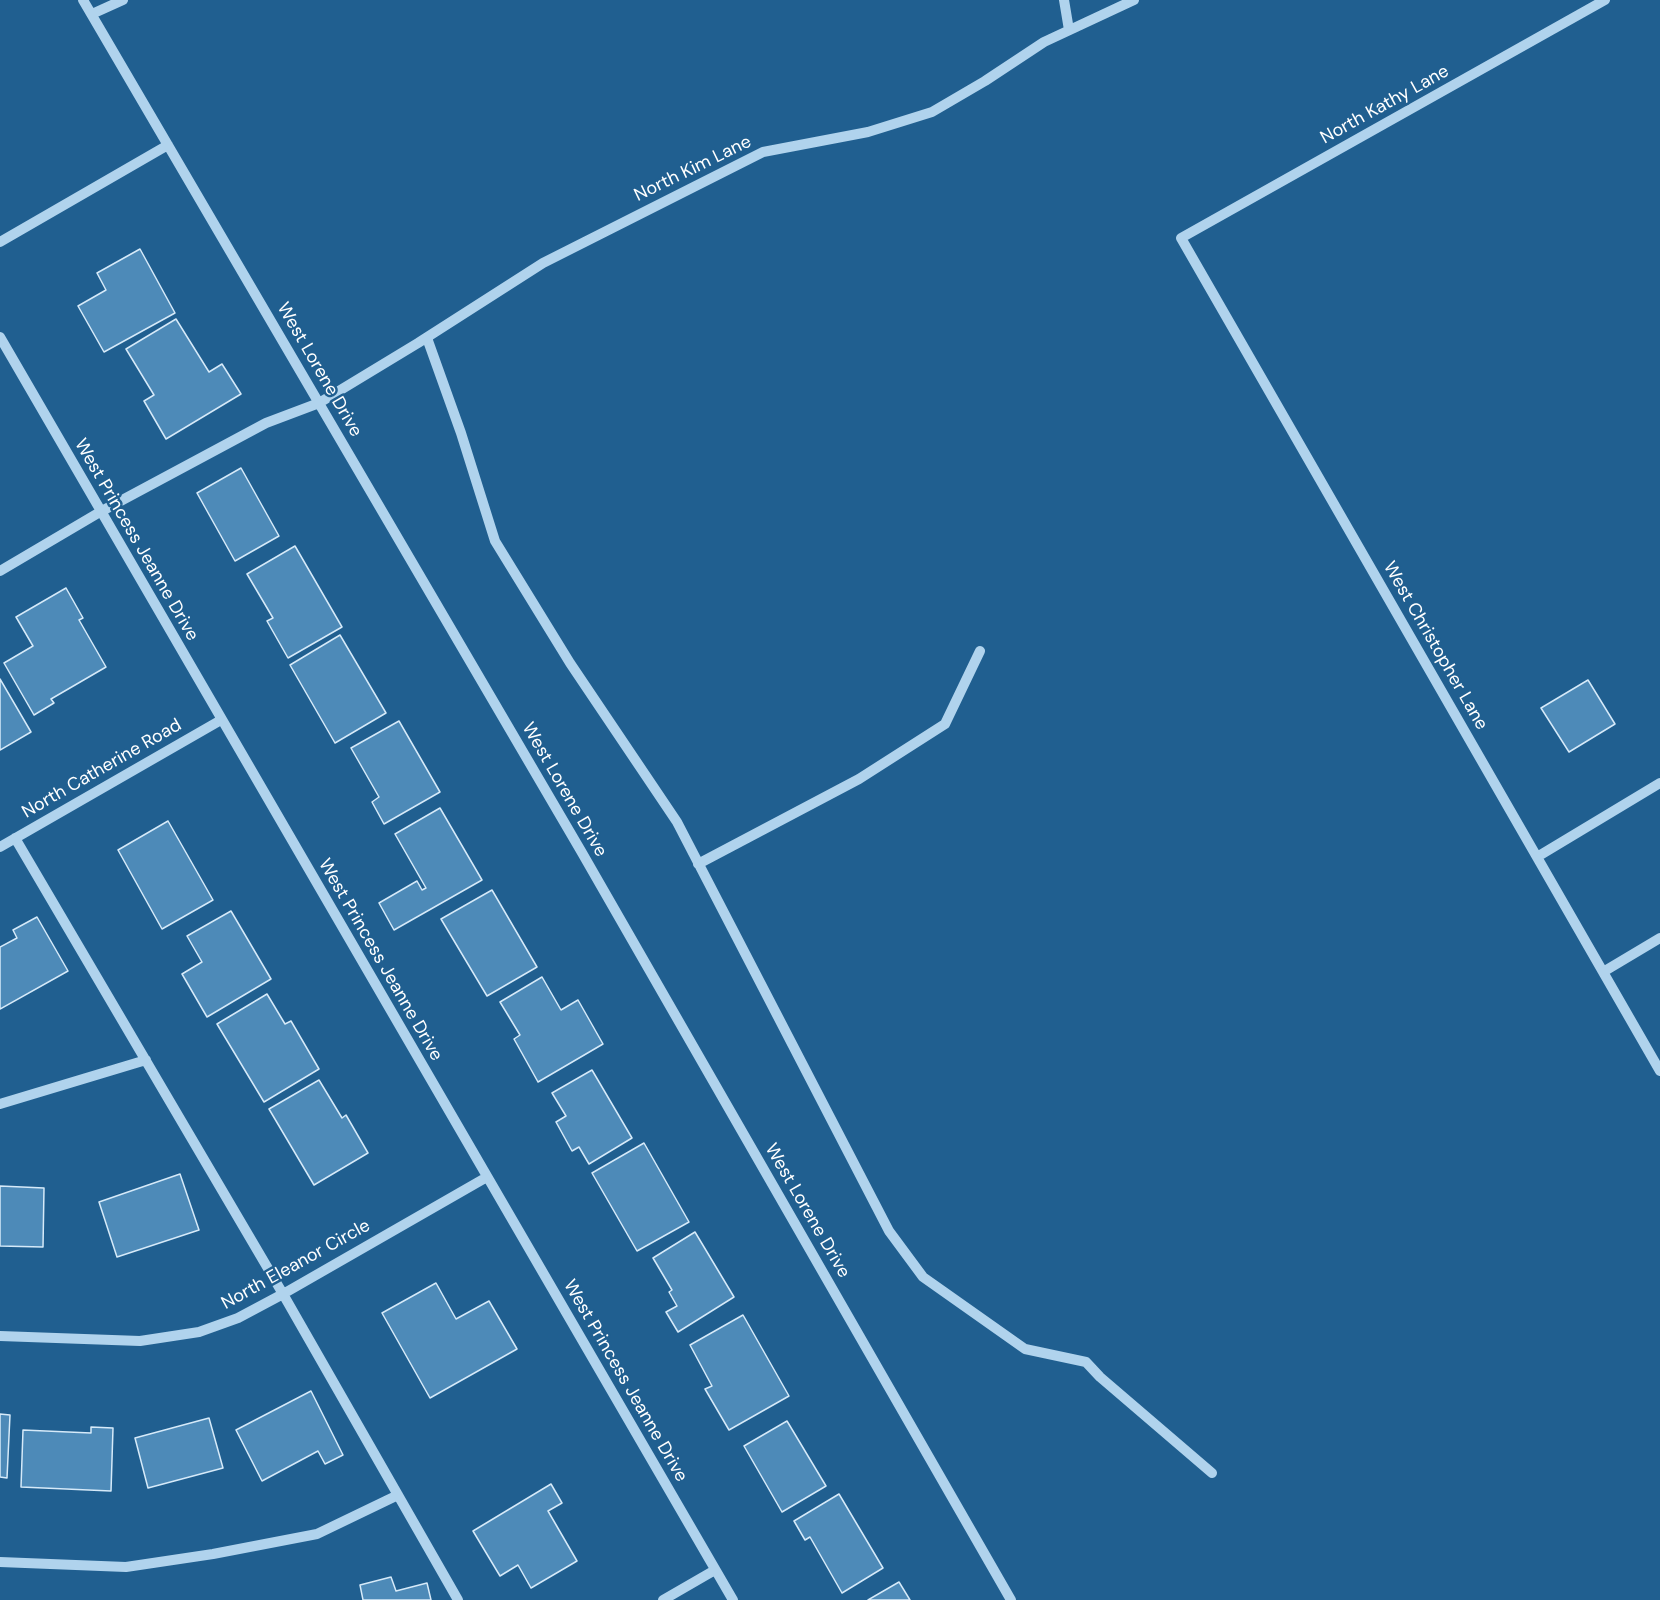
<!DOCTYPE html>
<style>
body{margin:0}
canvas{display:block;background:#205f90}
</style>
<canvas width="1660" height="1600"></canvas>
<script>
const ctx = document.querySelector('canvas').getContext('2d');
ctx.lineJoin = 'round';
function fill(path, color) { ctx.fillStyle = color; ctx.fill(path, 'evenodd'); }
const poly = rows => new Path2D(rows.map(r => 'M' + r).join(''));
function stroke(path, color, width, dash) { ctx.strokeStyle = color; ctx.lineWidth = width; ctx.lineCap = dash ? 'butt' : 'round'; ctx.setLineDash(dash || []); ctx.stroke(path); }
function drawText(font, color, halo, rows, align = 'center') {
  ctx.font = font + ' "DM Sans",sans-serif'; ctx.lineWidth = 5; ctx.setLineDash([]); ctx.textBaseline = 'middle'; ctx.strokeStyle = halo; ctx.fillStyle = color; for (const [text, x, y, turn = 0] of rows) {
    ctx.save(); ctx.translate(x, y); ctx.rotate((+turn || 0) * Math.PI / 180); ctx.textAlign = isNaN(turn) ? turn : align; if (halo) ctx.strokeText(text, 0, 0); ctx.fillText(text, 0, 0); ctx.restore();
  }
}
const building = poly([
 [140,249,175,313,104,352,78,306,106,290,97,273,140,249],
 [176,319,209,372,222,364,241,394,166,439,144,401,154,395,126,349,176,319],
 [241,468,279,536,235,561,197,493,241,468],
 [295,546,342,627,288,658,267,621,273,618,247,574,295,546],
 [66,588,83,618,79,620,106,667,51,699,54,703,34,715,4,663,33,646,16,617,66,588],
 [340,635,386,713,335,743,290,665,340,635],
 [0,679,31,732,0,750,0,679],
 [1588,680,1615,724,1569,752,1541,708,1588,680],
 [399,721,440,792,384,824,372,802,379,797,351,748,399,721],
 [440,808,482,880,394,930,379,903,417,881,422,890,426,888,395,834,440,808],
 [168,821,213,900,162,929,118,850,168,821],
 [492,890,537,967,487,996,441,919,492,890],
 [231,911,271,979,207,1017,182,974,202,962,187,936,231,911],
 [37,917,68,971,0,1009,0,947,17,938,13,930,37,917],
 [542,977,561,1010,578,1000,603,1044,538,1082,514,1039,520,1035,500,1002,542,977],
 [267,994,285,1024,291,1021,319,1069,264,1102,217,1024,267,994],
 [592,1070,632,1138,589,1164,579,1147,572,1151,556,1122,566,1116,552,1093,592,1070],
 [319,1080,342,1118,346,1115,368,1153,314,1185,269,1109,319,1080],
 [644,1143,689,1222,637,1251,592,1173,644,1143],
 [180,1174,199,1230,117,1257,99,1202,180,1174],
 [0,1186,44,1188,43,1247,0,1246,0,1186],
 [695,1232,734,1297,678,1332,666,1312,677,1306,669,1292,672,1290,653,1258,695,1232],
 [436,1283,456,1319,489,1301,517,1349,430,1398,382,1313,436,1283],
 [743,1315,789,1396,729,1430,705,1389,712,1386,690,1345,743,1315],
 [311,1391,343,1455,325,1464,318,1451,262,1481,236,1430,311,1391],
 [0,1414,10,1415,7,1478,0,1477,0,1414],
 [209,1418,223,1468,148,1488,135,1438,209,1418],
 [787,1421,826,1486,782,1512,744,1446,787,1421],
 [91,1427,113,1428,111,1491,21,1487,23,1430,91,1433,91,1427],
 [551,1484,562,1503,548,1511,577,1561,531,1588,518,1565,500,1576,473,1531,551,1484],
 [839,1494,883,1568,842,1593,810,1537,805,1540,794,1521,839,1494],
 [391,1577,396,1591,427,1583,431,1600,363,1600,360,1585,391,1577],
 [899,1582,910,1600,868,1600,899,1582]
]);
fill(building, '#4d8ab8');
stroke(building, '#d6eaf9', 1.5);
stroke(poly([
 [83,0,581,851,1011,1600],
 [1064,0,1069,30],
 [1605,0,1181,238,1660,1071],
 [92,14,123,0],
 [0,242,168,145],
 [0,337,733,1600],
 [427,338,461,433,495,541,570,663,677,822,889,1231,923,1277,1025,1349,1086,1362,1100,1377,1212,1473],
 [0,571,100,512,266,423,319,403,418,343,543,263,763,152,868,132,932,112,985,81,1044,42,1134,0],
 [15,838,283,1294,458,1600],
 [0,847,221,720],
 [1537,857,1660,783],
 [698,864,859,779,945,724,980,651],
 [1603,972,1660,938],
 [0,1104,146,1060],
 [0,1336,140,1341,199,1332,238,1318,283,1294,487,1177],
 [0,1562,126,1567,213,1554,317,1534,398,1495],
 [663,1600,715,1570]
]), '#b0d3ed', 10);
drawText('18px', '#fff', '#205f90', [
 ["North Kathy Lane",1385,105,-29],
 ["North Kim Lane",693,169,-26],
 ["West Lorene Drive",319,370,60],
 ["West Princess Jeanne Drive",136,540,60],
 ["West Christopher Lane",1435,646,60],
 ["North Catherine Road",102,769,-30],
 ["West Lorene Drive",564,790,60],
 ["West Princess Jeanne Drive",380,960,60],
 ["West Lorene Drive",807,1211,60],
 ["North Eleanor Circle",296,1265,-29],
 ["West Princess Jeanne Drive",625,1381,60]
]);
</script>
